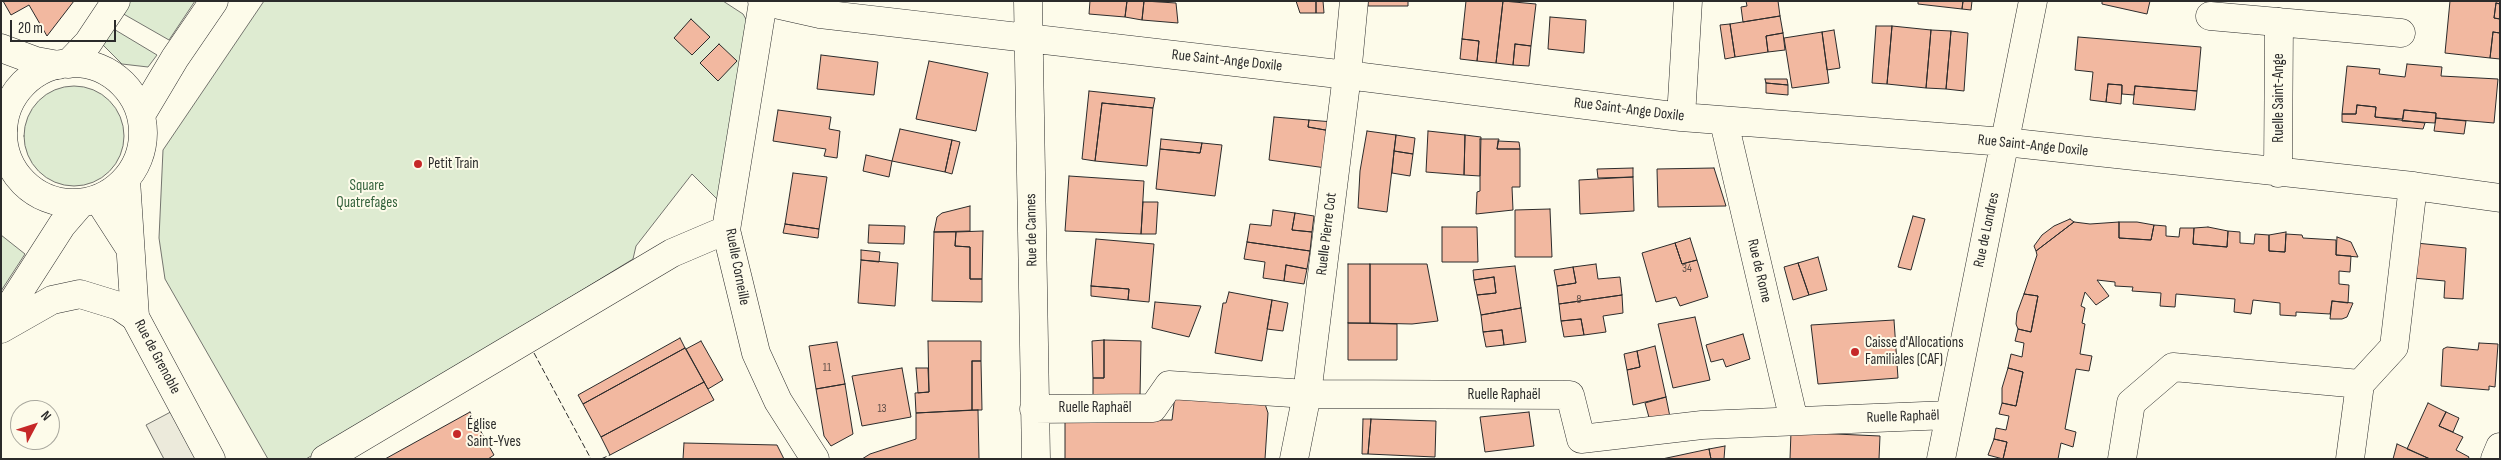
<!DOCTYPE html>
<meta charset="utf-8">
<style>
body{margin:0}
#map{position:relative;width:2501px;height:460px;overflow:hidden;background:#fdfbea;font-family:"Sofia Sans Condensed",sans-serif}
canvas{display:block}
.frame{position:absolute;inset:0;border:2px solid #2b2b2b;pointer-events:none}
.north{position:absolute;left:10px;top:400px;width:50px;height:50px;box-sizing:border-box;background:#fdfbea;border:1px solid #a9a89e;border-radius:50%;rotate:50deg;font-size:14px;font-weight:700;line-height:20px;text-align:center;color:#2b2b2b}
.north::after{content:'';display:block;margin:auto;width:18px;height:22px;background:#c62828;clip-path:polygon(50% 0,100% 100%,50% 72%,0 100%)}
.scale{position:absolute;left:10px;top:20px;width:106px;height:22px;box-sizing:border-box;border:2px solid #2b2b2b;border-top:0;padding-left:6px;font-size:15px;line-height:18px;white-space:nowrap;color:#2b2b2b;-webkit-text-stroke:4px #fdfbea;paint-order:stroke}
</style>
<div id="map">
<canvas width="2501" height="460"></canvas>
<div class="frame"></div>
<div class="north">N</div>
<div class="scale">20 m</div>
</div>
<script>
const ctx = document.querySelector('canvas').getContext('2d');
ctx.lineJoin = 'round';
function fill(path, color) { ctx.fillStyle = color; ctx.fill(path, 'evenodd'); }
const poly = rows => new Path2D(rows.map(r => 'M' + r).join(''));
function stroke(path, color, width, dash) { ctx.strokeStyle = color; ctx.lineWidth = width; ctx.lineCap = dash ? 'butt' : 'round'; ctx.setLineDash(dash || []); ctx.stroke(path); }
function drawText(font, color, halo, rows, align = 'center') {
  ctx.font = font + ' "Sofia Sans Condensed",sans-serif'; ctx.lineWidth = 4; ctx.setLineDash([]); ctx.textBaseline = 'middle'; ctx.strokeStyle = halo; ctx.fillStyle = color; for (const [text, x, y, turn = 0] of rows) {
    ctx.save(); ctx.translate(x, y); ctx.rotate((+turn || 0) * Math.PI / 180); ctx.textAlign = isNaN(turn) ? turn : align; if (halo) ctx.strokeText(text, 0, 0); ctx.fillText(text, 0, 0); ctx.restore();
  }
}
const green = poly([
 [128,1,195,1,169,40,120,12,128,1],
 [264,1,723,1,743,14,747,21,719,201,692,174,636,246,633,259,306,459,268,459,165,279,159,238,163,150,264,1],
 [112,28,157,55,148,67,122,64,103,45,112,28],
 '24 136a50 50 0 1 1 100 0a50 50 0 1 1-100 0Z',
 [1,235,25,254,1,291,1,235]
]);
fill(green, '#deebd1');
stroke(green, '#74746e', 1);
const parking = poly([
 [182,406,211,459,164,459,146,425,182,406]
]);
fill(parking, '#eceadb');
stroke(parking, '#74746e', 1);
const building = poly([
 [3,1,74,1,47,36,29,5,11,15,3,1],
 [1090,1,1127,1,1125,17,1089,14,1090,1],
 [1127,1,1144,1,1142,20,1125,17,1127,1],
 [1144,1,1176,3,1178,23,1142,20,1144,1],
 [1296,1,1316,1,1316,13,1300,13,1296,1],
 [1316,1,1323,1,1324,13,1316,13,1316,1],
 [1368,1,1408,1,1408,6,1368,6,1368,1],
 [1466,1,1503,1,1496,63,1477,61,1479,41,1462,39,1466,1],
 [1503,1,1536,4,1531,46,1515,44,1513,65,1496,63,1503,1],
 [1746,1,1778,1,1780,16,1743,22,1741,7,1747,6,1746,1],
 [1918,1,1963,1,1962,9,1918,4,1918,1],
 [1963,1,1972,1,1971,10,1962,9,1963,1],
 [2102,1,2150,1,2147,14,2102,4,2102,1],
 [2450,1,2500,1,2500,4,2496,3,2494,18,2500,19,2500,33,2493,32,2490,58,2445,53,2450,1],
 [2496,3,2500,4,2500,19,2494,18,2496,3],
 [1780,16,1783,33,1766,36,1768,52,1735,57,1730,24,1780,16],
 [1550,17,1586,20,1584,53,1548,49,1550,17],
 [691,19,710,37,692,55,674,38,691,19],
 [1730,24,1735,57,1725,59,1720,25,1730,24],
 [1876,26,1892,26,1887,84,1872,83,1876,26],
 [1892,26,1931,30,1926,88,1887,84,1892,26],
 [1834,30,1840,68,1827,70,1822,32,1834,30],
 [1931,30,1951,31,1946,89,1926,88,1931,30],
 [1951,31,1968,33,1964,91,1946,89,1951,31],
 [1822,32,1829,83,1792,88,1784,38,1822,32],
 [2493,32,2500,33,2500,59,2490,58,2493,32],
 [1783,33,1785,50,1768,52,1766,36,1783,33],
 [2078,37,2201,47,2197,91,2135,86,2134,95,2122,94,2122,85,2108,84,2106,102,2090,100,2093,72,2075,70,2078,37],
 [1462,39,1479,41,1477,61,1460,59,1462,39],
 [719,44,737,61,718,81,700,63,719,44],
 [1515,44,1531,46,1529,66,1513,65,1515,44],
 [821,55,878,62,874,95,817,89,821,55],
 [929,61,988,73,976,131,916,119,929,61],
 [2407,64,2442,67,2441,76,2498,79,2494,123,2436,118,2436,113,2404,110,2403,119,2375,117,2376,107,2357,105,2356,114,2342,114,2347,66,2380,69,2379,74,2405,77,2407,64],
 [1765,79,1787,79,1788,85,1766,83,1765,79],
 [1766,83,1788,85,1788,95,1766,93,1766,83],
 [2108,84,2122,85,2121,104,2106,102,2108,84],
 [2135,86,2197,91,2195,110,2133,104,2135,86],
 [1089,91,1155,98,1153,108,1102,103,1095,161,1082,159,1089,91],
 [1102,103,1153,108,1147,166,1095,161,1102,103],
 [2357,105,2376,107,2375,117,2425,123,2423,129,2342,122,2342,114,2356,114,2357,105],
 [778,110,831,117,829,129,840,131,837,158,824,156,826,149,773,141,778,110],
 [2404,110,2436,113,2435,123,2402,121,2404,110],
 [1274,117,1309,120,1308,127,1331,131,1326,168,1269,160,1274,117],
 [2436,118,2466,121,2464,134,2434,131,2436,118],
 [1309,120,1333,122,1331,131,1308,127,1309,120],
 [900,129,952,140,945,172,892,161,900,129],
 [1367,131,1396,135,1387,212,1358,208,1360,171,1367,131],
 [1428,131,1465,135,1464,175,1426,172,1428,131],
 [1396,135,1415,138,1413,154,1394,151,1396,135],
 [1465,135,1481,137,1480,176,1464,175,1465,135],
 [1161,139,1202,143,1200,153,1160,149,1161,139],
 [1480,139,1499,139,1497,149,1520,149,1520,187,1512,187,1513,210,1476,214,1477,192,1480,191,1480,139],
 [952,140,960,142,952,174,945,172,952,140],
 [1498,141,1519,142,1520,149,1497,149,1498,141],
 [1202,143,1222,145,1215,196,1156,189,1160,149,1200,153,1202,143],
 [1394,151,1413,154,1410,176,1392,173,1394,151],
 [866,155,892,161,889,177,863,171,866,155],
 [1633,168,1633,177,1598,178,1597,169,1633,168],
 [1714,168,1726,206,1658,207,1657,169,1714,168],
 [793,173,827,177,819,229,785,224,793,173],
 [1069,176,1144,181,1141,234,1065,231,1069,176],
 [1633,177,1634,211,1580,214,1579,180,1633,177],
 [1143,202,1158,202,1156,234,1141,234,1143,202],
 [970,206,970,231,934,232,937,217,942,213,970,206],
 [1550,209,1552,257,1515,257,1515,210,1550,209],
 [1273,210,1295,213,1292,230,1312,232,1310,251,1247,242,1250,224,1271,226,1273,210],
 [1295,213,1314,216,1312,232,1292,230,1295,213],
 [1913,216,1925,219,1911,270,1898,267,1913,216],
 [2070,219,2074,222,2036,251,2034,246,2042,235,2054,226,2070,219],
 [2074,222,2090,224,2119,222,2119,238,2151,240,2154,225,2166,226,2166,236,2179,237,2180,228,2194,228,2193,244,2227,247,2228,231,2240,232,2240,243,2254,244,2255,234,2269,235,2269,251,2285,252,2286,234,2302,235,2303,238,2336,240,2336,255,2351,256,2350,272,2339,271,2339,284,2349,285,2348,303,2332,301,2330,314,2296,312,2296,316,2280,315,2280,303,2253,300,2251,314,2234,312,2235,299,2176,294,2175,307,2160,306,2161,293,2132,291,2133,287,2115,286,2115,282,2097,280,2109,296,2096,305,2085,292,2081,306,2085,308,2082,323,2085,324,2080,354,2092,356,2089,371,2076,369,2065,429,2076,432,2073,447,2061,443,2058,459,2003,459,2007,442,1994,439,1996,428,2006,430,2009,416,1999,414,2002,403,2016,406,2023,372,2008,368,2011,354,2022,357,2024,343,2015,341,2018,329,2031,332,2038,296,2024,294,2037,255,2036,251,2074,222],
 [2119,222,2137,222,2154,225,2151,240,2119,238,2119,222],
 [785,224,819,229,818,238,783,233,785,224],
 [869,225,905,226,904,244,868,243,869,225],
 [1442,227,1477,227,1478,262,1442,262,1442,227],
 [2208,227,2228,231,2227,247,2193,244,2194,228,2208,227],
 [983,231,982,279,970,279,970,247,955,246,956,232,983,231],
 [934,232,956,232,955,246,970,247,970,279,982,279,982,302,932,301,934,232],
 [2286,232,2285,252,2269,251,2269,235,2286,232],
 [2337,237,2351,242,2358,257,2336,255,2337,237],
 [1690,238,1697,260,1682,264,1675,243,1690,238],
 [1096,239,1154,244,1149,302,1128,300,1129,289,1091,286,1096,239],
 [1247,242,1310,251,1307,269,1286,265,1284,281,1263,278,1265,262,1244,259,1247,242],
 [1675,243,1682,264,1697,260,1708,297,1680,306,1676,297,1656,302,1642,253,1675,243],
 [2416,243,2466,248,2463,299,2444,298,2445,281,2413,278,2416,243],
 [861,250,880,252,879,262,861,260,861,250],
 [1818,257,1827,290,1809,295,1798,263,1818,257],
 [861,260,898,263,895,306,858,303,861,260],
 [1798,263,1809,295,1793,300,1784,267,1798,263],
 [1348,264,1370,264,1370,323,1348,323,1348,264],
 [1370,264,1427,264,1438,321,1412,324,1370,323,1370,264],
 [1596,264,1598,279,1620,277,1622,295,1559,304,1557,286,1576,283,1573,267,1596,264],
 [1286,265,1307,269,1304,284,1284,281,1286,265],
 [1515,266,1521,308,1481,315,1477,295,1496,293,1494,277,1474,280,1473,270,1515,266],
 [1573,267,1576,283,1557,286,1554,270,1573,267],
 [1494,277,1496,293,1477,295,1474,280,1494,277],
 [1091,286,1129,289,1128,300,1091,296,1091,286],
 [1229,292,1272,300,1262,361,1215,353,1223,303,1226,303,1229,292],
 [2024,294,2038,296,2031,332,2018,329,2016,324,2017,313,2024,294],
 [1622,295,1623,313,1603,316,1606,332,1584,335,1581,319,1561,321,1559,304,1622,295],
 [1272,300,1288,303,1283,331,1267,329,1272,300],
 [2332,301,2353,303,2347,317,2342,319,2330,319,2332,301],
 [1155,302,1201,306,1189,337,1152,328,1155,302],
 [1521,308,1526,342,1504,345,1502,330,1483,332,1481,315,1521,308],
 [1695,317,1710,380,1673,388,1658,324,1695,317],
 [1581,319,1584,335,1564,337,1561,321,1581,319],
 [1894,320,1898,378,1818,384,1811,325,1894,320],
 [1348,323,1397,324,1397,360,1348,360,1348,323],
 [1502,330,1504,345,1486,347,1483,332,1502,330],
 [1743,334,1750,359,1726,367,1723,359,1711,362,1706,345,1743,334],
 [680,338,685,348,583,404,578,395,680,338],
 [1104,340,1141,341,1140,397,1093,397,1093,378,1104,378,1104,340],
 [1104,340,1104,378,1093,378,1092,341,1104,340],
 [701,341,723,380,708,389,686,349,701,341],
 [928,341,981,341,981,361,972,361,972,410,916,413,915,393,929,392,928,341],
 [837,342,845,384,816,389,809,346,837,342],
 [2479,343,2498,344,2495,387,2489,386,2489,390,2441,386,2443,349,2447,347,2478,350,2479,343],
 [1655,346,1666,397,1633,405,1627,370,1640,367,1637,351,1655,346],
 [685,348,704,382,601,437,583,404,685,348],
 [1637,351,1640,367,1627,370,1624,354,1637,351],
 [972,361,981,361,982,410,972,410,972,361],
 [902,368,911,417,862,426,852,376,902,368],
 [916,368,928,368,929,392,918,393,916,368],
 [2008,368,2023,372,2016,406,2002,403,2002,388,2008,368],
 [704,382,714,400,610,455,601,437,704,382],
 [845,384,853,434,831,446,824,436,816,389,845,384],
 [1175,395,1265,404,1268,413,1265,459,1065,459,1065,420,1172,420,1175,395],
 [1666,397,1670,417,1650,421,1645,403,1666,397],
 [2428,403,2446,412,2439,426,2463,437,2456,450,2469,457,2468,459,2430,459,2407,449,2428,403],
 [978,410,979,459,862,459,870,454,916,439,916,413,978,410],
 [470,412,494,455,488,459,385,459,470,412],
 [1529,412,1534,446,1485,452,1480,417,1529,412],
 [2446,412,2459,418,2453,432,2439,426,2446,412],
 [1363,419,1371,419,1368,454,1362,454,1363,419],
 [1371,419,1436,421,1435,457,1368,454,1371,419],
 [1791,432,1880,436,1879,459,1790,459,1791,432],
 [1994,439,2007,442,2003,459,1988,455,1994,439],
 [684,443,777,445,784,459,683,459,684,443],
 [2397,444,2406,448,2430,459,2393,459,2397,444],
 [1725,446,1724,459,1711,459,1709,449,1725,446],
 [1709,449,1711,459,1662,459,1709,449]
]);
fill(building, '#f2b8a0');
stroke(building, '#2b2b2b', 1);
const minor = poly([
 [762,1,820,14,1347,75,1681,117,2005,142,2413,186,2500,198],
 [1028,1,1036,459],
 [763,2,726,230,756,353,778,401,815,459],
 [2210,16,2401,33],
 [1,48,36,61,58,65],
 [1681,117,1688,1],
 [1724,122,1794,421],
 [1,123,3,129],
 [2278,173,2279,22],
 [126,180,135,317,211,459],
 [98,199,129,247],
 [1034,409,1153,408,1169,385,1307,394,1570,395,1581,439,1702,425,1949,415],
 [325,459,672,253,726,230],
 [1294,459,1307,394,1347,75,1354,1],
 [1941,459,2033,1],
 [2122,459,2131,403,2173,367,2360,384],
 [2350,459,2360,384,2394,347,2413,186],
 [2495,459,2500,447]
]);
const major = poly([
 '3 133a70 70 0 1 1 140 0a70 70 0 1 1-140 0Z',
 [68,64,88,43,116,1],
 [141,115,175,58,214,1],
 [1,320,62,225,81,203],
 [1,329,52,300,80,294,119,306,135,317]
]);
stroke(minor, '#2b2b2b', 29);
stroke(major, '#2b2b2b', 29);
stroke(minor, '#fdfbea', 28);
stroke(major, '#fdfbea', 28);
stroke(poly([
 [534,353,591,459],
 [601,459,610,455]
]), '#2b2b2b', 1, [6, 2.5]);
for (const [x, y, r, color] of [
 [418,164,5,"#c62828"],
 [1855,352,5,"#c62828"],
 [457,434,5,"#c62828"]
]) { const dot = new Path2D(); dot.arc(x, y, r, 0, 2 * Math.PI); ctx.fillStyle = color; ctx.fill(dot); stroke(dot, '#fdfbea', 2); }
drawText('12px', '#5d4e48', null, [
 ["34",1687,269],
 ["8",1579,300],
 ["11",827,368],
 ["13",882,409]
]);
drawText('15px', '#2b2b2b', '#fdfbea', [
 ["Rue Saint-Ange Doxile",1227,61,6],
 ["Ruelle Saint-Ange",2279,98,-90],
 ["Rue Saint-Ange Doxile",1629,110,7],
 ["Rue Saint-Ange Doxile",2033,146,6],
 ["Rue de Cannes",1032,230,-91],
 ["Rue de Londres",1987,230,-78],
 ["Ruelle Pierre Cot",1327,234,-83],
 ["Ruelle Corneille",737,267,79],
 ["Rue de Rome",1759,271,77],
 ["Rue de Grenoble",157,357,62],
 ["Ruelle Raphaël",1504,395],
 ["Ruelle Raphaël",1095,408],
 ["Ruelle Raphaël",1903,417,-2]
]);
drawText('15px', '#2b2b2b', '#fdfbea', [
 ["Petit Train",428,164],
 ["Caisse d'Allocations",1865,343],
 ["Familiales (CAF)",1865,360],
 ["Église",467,425],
 ["Saint-Yves",467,442]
], 'left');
drawText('15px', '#34623c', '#fdfbea', [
 ["Square",367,186],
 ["Quatrefages",367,203]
]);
</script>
